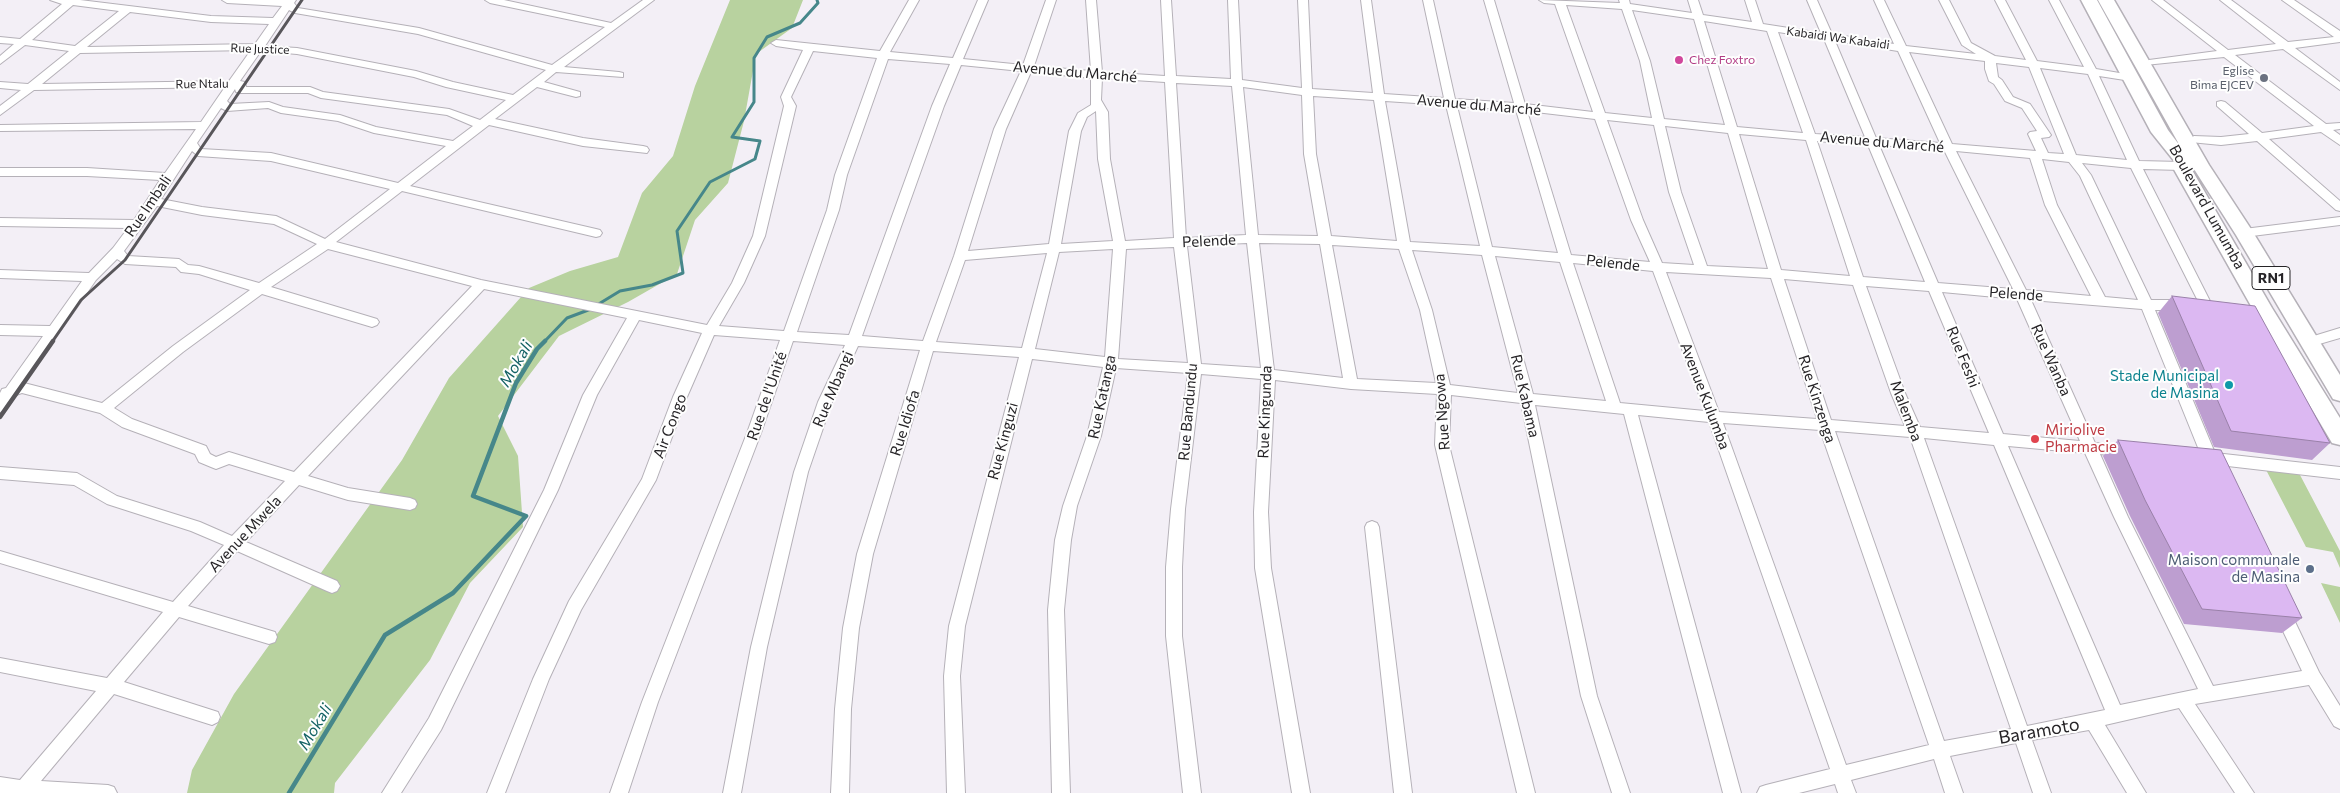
<!DOCTYPE html>
<meta charset="utf-8">
<style>
body{margin:0}
canvas{display:block;background:#f3eff6}
</style>
<canvas width="2340" height="793"></canvas>
<script>
const ctx = document.querySelector('canvas').getContext('2d');
ctx.lineJoin = 'round';
function fill(path, color) { ctx.fillStyle = color; ctx.fill(path, 'evenodd'); }
const poly = rows => new Path2D(rows.map(r => 'M' + r).join(''));
function stroke(path, color, width, dash) { ctx.strokeStyle = color; ctx.lineWidth = width; ctx.lineCap = dash ? 'butt' : 'round'; ctx.setLineDash(dash || []); ctx.stroke(path); }
function drawText(font, color, halo, rows, align = 'center') {
  ctx.font = font + ' Commissioner,sans-serif'; ctx.lineWidth = 4; ctx.setLineDash([]); ctx.textBaseline = 'middle'; ctx.strokeStyle = halo; ctx.fillStyle = color; for (const [text, x, y, turn = 0] of rows) {
    ctx.save(); ctx.translate(x, y); ctx.rotate((+turn || 0) * Math.PI / 180); ctx.textAlign = isNaN(turn) ? turn : align; if (halo) ctx.strokeText(text, 0, 0); ctx.fillText(text, 0, 0); ctx.restore();
  }
}
fill(poly([
 [730,0,803,0,792,28,756,54,744,121,728,183,695,220,677,274,628,302,559,336,498,416,518,456,523,527,470,583,430,660,335,783,334,793,187,793,192,770,234,694,402,460,449,378,529,288,570,271,618,257,642,193,673,156,695,86],
 [2263,464,2300,475,2340,551,2340,568,2333,552,2306,547],
 [2321,583,2340,587,2340,623]
]), '#b8d29f');
stroke(poly([
 [597,305,620,291,652,285,683,273,677,231,710,182,755,159,760,141,732,137,754,102,754,58,767,37,800,23,818,3,817,0],
 [544,342,567,318,591,309]
]), '#46878a', 3);
stroke(poly([
 [289,793,385,635,453,593,526,516,473,496,516,383,537,349,545,341]
]), '#46878a', 4.5);
const minor = poly([
 [50,0,80,0,211,16,273,18,282,6,227,3,222,0,296,0,294,3,298,8,419,28,552,65,605,27,490,3,485,0,504,0,611,23,643,0,654,0,564,67,619,72,623,73,623,77,556,72,544,82,580,92,580,96,576,97,537,87,495,119,583,138,643,146,647,147,649,150,647,153,583,146,489,125,410,186,596,229,600,230,602,233,600,236,596,237,402,191,336,242,481,280,707,325,732,283,753,236,784,106,781,97,803,50,776,46,771,43,776,40,880,51,909,0,919,0,890,52,953,58,978,0,988,0,963,59,1023,65,1046,0,1056,0,1034,66,1091,71,1086,0,1096,0,1102,72,1165,76,1161,0,1171,0,1176,76,1231,79,1228,0,1238,0,1242,80,1302,88,1298,0,1308,0,1312,89,1373,93,1361,0,1371,0,1384,94,1444,98,1423,0,1433,0,1455,99,1514,103,1484,0,1494,0,1525,104,1593,112,1555,4,1544,3,1539,0,1620,3,1619,0,1629,0,1630,4,1692,13,1688,0,1698,0,1703,15,1752,22,1745,0,1755,0,1763,24,1821,33,1807,0,1817,0,1832,34,1894,44,1874,0,1884,0,1906,46,1976,54,1962,45,1939,0,1949,0,1971,43,1995,56,2026,60,1995,0,2005,0,2037,61,2084,67,2049,0,2059,0,2096,69,2131,75,2136,78,2131,81,2099,76,2139,161,2181,162,2187,166,2181,170,2143,169,2212,305,2206,310,2200,305,2131,168,2082,163,2091,175,2151,300,2182,300,2188,305,2182,310,2155,310,2215,453,2340,467,2340,479,2219,465,2212,470,2207,468,2200,458,2201,455,2142,309,2031,300,2095,443,2125,445,2130,447,2132,451,2130,455,2125,457,2100,454,2128,517,2213,686,2302,671,2273,610,2275,605,2281,603,2287,605,2319,672,2340,706,2340,729,2334,726,2309,685,2195,704,2254,793,2235,793,2179,708,2105,725,2146,793,2127,793,2089,730,2032,740,2051,793,2033,793,2016,743,1950,756,1963,793,1945,793,1934,759,1851,780,1856,793,1838,793,1835,784,1799,793,1757,793,1760,787,1766,785,1830,769,1709,422,1638,415,1741,793,1723,793,1624,414,1535,405,1597,696,1630,793,1612,793,1581,696,1521,403,1451,395,1449,445,1535,793,1517,793,1435,445,1437,394,1351,389,1275,380,1268,512,1271,568,1310,793,1292,793,1255,568,1254,512,1261,379,1201,374,1185,509,1182,567,1182,636,1201,793,1183,793,1166,636,1166,567,1171,509,1188,373,1116,368,1101,436,1077,506,1071,540,1064,610,1070,793,1052,793,1048,610,1055,540,1063,506,1087,436,1103,367,1032,359,965,626,960,676,965,793,947,793,944,676,949,626,1019,357,933,351,873,554,859,628,851,709,849,793,831,793,835,709,843,628,857,554,920,350,858,346,832,402,808,472,767,647,741,793,723,793,751,647,794,472,818,402,845,345,793,341,761,433,658,702,628,793,610,793,642,702,747,433,780,340,714,335,687,397,656,480,581,610,549,679,505,793,487,793,533,679,569,601,642,479,673,397,702,333,639,320,597,395,558,490,441,730,401,793,382,793,429,718,544,490,583,395,627,318,484,289,308,476,348,488,410,498,415,500,417,504,415,508,410,510,348,500,299,485,246,542,337,581,340,586,337,591,332,593,327,591,237,551,188,606,275,632,277,637,275,642,269,644,179,617,124,682,218,712,220,717,218,722,212,725,114,694,41,781,108,785,114,787,117,793,0,793,0,777,20,780,96,691,0,672,0,658,107,678,163,612,0,563,0,551,173,602,224,545,191,531,107,504,74,485,0,479,0,467,77,473,117,496,200,522,232,536,285,481,229,464,216,469,211,467,199,462,195,454,122,427,100,413,22,393,16,395,5,411,0,412,0,393,2,389,6,388,43,336,0,335,0,325,50,326,82,281,0,278,0,270,89,273,113,248,128,228,0,226,0,218,134,220,160,180,87,176,0,176,0,168,87,168,165,173,196,129,0,131,0,125,201,122,225,87,34,90,0,115,0,106,21,90,0,88,0,82,28,84,69,51,25,45,0,64,0,56,14,44,0,43,0,37,20,39,62,4,50,0],
 [73,5,119,11,75,46,32,40,73,5],
 [1566,5,1622,9,1640,61,1652,118,1605,113,1566,5],
 [289,10,295,13,418,34,546,70,513,95,453,82,416,71,297,48,265,46,289,10],
 [1632,10,1694,19,1725,125,1664,119,1650,61,1632,10],
 [130,12,211,22,269,24,255,44,87,47,130,12],
 [1704,21,1767,31,1803,133,1737,127,1704,21],
 [1778,32,1824,39,1865,137,1815,134,1778,32],
 [1835,41,1898,51,1940,143,1876,138,1835,41],
 [251,50,229,81,42,84,80,53,251,50],
 [261,51,297,54,414,77,446,87,506,100,480,120,449,109,323,92,310,87,246,87,245,82,240,81,261,51],
 [813,51,877,58,835,175,827,210,784,331,719,326,744,283,765,236,796,106,791,97,813,51],
 [1909,52,1985,61,1985,69,1989,81,1994,84,2005,101,2022,108,2037,131,2030,132,2028,134,2036,151,1952,144,1909,52],
 [888,59,950,64,932,106,849,335,797,332,839,210,847,175,888,59],
 [1996,63,2029,67,2064,154,2048,153,2041,138,2049,137,2051,135,2030,104,2013,97,2002,80,1998,77,1996,63],
 [961,65,1021,71,994,129,954,256,923,341,862,336,944,106,961,65],
 [2040,68,2088,74,2127,160,2076,155,2040,68],
 [1031,72,1091,78,1091,105,1078,113,1069,131,1049,244,968,251,1006,129,1031,72],
 [1102,78,1165,82,1174,238,1125,241,1110,159,1108,112,1101,100,1102,78],
 [1176,83,1232,86,1246,235,1186,238,1176,83],
 [1243,87,1302,95,1304,154,1318,236,1258,235,1243,87],
 [235,89,236,92,240,93,308,93,321,98,447,115,473,126,453,141,376,127,340,115,283,107,269,102,230,104,227,101,235,89],
 [1313,96,1374,100,1397,241,1331,236,1316,154,1313,96],
 [1385,101,1446,105,1480,246,1410,242,1385,101],
 [1457,106,1516,110,1558,253,1492,247,1457,106],
 [221,108,227,111,268,108,281,113,338,121,374,133,446,146,398,183,271,153,201,149,197,143,221,108],
 [1096,111,1098,159,1113,241,1061,244,1081,131,1087,117,1096,111],
 [1527,111,1595,119,1631,220,1650,262,1571,255,1527,111],
 [1607,120,1654,125,1669,192,1694,265,1662,263,1643,220,1607,120],
 [1665,126,1728,133,1768,269,1707,266,1681,192,1665,126],
 [1739,134,1806,140,1850,276,1781,270,1739,134],
 [1817,141,1868,145,1925,282,1863,277,1817,141],
 [1879,145,1944,150,2013,289,1938,283,1879,145],
 [192,151,198,156,271,161,390,189,325,239,276,216,202,207,161,199,192,151],
 [1956,151,2030,158,2045,205,2091,296,2026,290,1956,151],
 [2042,159,2069,162,2080,176,2138,300,2105,297,2057,205,2042,159],
 [157,206,202,215,274,224,317,244,259,283,199,266,188,265,179,259,128,256,124,251,157,206],
 [1247,243,1261,368,1201,364,1187,246,1247,243],
 [1259,243,1320,244,1343,378,1274,370,1259,243],
 [1332,245,1399,249,1420,310,1436,383,1357,379,1332,245],
 [1174,247,1188,363,1118,359,1126,249,1174,247],
 [328,249,472,286,294,472,229,452,216,457,210,454,206,446,132,419,114,408,183,352,262,294,372,327,377,325,379,322,377,319,271,287,328,249],
 [1113,249,1105,357,1035,349,1059,252,1113,249],
 [1412,250,1482,255,1518,393,1450,385,1432,310,1412,250],
 [1047,253,1022,348,936,342,965,260,1047,253],
 [1495,256,1560,262,1606,401,1533,394,1495,256],
 [117,259,125,264,176,267,181,272,199,274,250,290,173,346,102,403,24,383,96,280,117,259],
 [1573,263,1653,271,1705,411,1620,403,1573,263],
 [1666,272,1771,278,1817,419,1719,412,1666,272],
 [1784,279,1853,285,1891,393,1905,426,1831,420,1784,279],
 [1866,286,1929,291,1989,433,1920,427,1905,393,1866,286],
 [1942,292,2017,299,2080,441,2003,434,1942,292],
 [1723,423,1820,430,1929,745,1846,765,1723,423],
 [1835,431,1910,437,2011,729,1944,741,1835,431],
 [1924,438,1994,445,2105,710,2027,726,1924,438],
 [2008,446,2085,453,2114,517,2198,689,2120,705,2008,446],
 [2152,0,2163,0,2228,50,2276,44,2220,0,2231,0,2288,42,2334,37,2282,0,2294,0,2340,31,2340,42,2295,48,2340,82,2340,90,2283,49,2235,55,2326,124,2340,123,2340,129,2333,130,2340,135,2340,145,2321,132,2269,139,2340,201,2340,211,2336,210,2257,141,2221,145,2190,142,2188,140,2194,136,2221,137,2249,134,2217,106,2217,102,2221,101,2225,102,2262,133,2314,126,2224,57,2145,65,2144,63,2149,60,2217,51,2152,0],
 [2340,217,2340,225,2244,237,2238,233,2244,229,2340,217],
 [2340,328,2340,338,2309,347,2302,342,2304,339,2340,328],
 [1372,521,1377,523,1379,527,1412,793,1394,793,1365,527,1367,523,1372,521]
]);
const highway = poly([
 [2081,0,2097,0,2168,130,2180,146,2098,0,2114,0,2209,165,2251,229,2340,375,2340,401,2333,399,2236,235,2194,169,2192,170,2272,308,2340,418,2340,445,2332,443,2255,313,2172,166,2175,162,2151,132,2081,0]
]);
stroke(minor, '#b5b1b8', 2);
stroke(highway, '#b5b1b8', 3);
fill(minor, '#fff');
fill(highway, '#fff');
stroke(poly([
 [52,342,81,300,125,260,302,0]
]), '#58565a', 3);
stroke(poly([
 [0,417,53,341]
]), '#58565a', 4.5);
fill(poly([
 [2172,296,2330,443,2312,460,2214,447,2158,313],
 [2118,440,2302,618,2282,633,2184,624,2130,516,2103,456]
]), '#bd9ed0');
const building = poly([
 [2172,296,2255,306,2330,443,2231,431,2172,296],
 [2118,440,2221,450,2302,618,2202,609,2145,500,2118,440]
]);
fill(building, '#dcb8f2');
stroke(building, '#9a81a9', 1);
for (const [x, y, r, color] of [
 [1679,60,5,"#d1479c"],
 [2264,78,5,"#6b7280"],
 [2229,385,5,"#0f9aa8"],
 [2035,439,5,"#e0444e"],
 [2310,569,5,"#5c6f8a"]
]) { const dot = new Path2D(); dot.arc(x, y, r, 0, 2 * Math.PI); ctx.fillStyle = color; ctx.fill(dot); stroke(dot, '#fefefe', 2); }
drawText('12px', '#262427', '#fefefe', [
 ["Kabaidi Wa Kabaidi",1838,38,8],
 ["Rue Justice",260,49,2],
 ["Rue Ntalu",202,84,-1]
]);
drawText('12px', '#b23c85', '#fefefe', [
 ["Chez Foxtro",1689,60]
], 'left');
drawText('12px', '#5b616d', '#fefefe', [
 ["Eglise",2254,71],
 ["Bima EJCEV",2254,85]
], 'right');
for (const [x, y, w] of [
 [2271,278,38]
]) { const box = new Path2D(); box.roundRect(x - w / 2, y - 11.5, w, 23, 4); ctx.fillStyle = '#fefefe'; ctx.fill(box); stroke(box, '#262427', 1); }
drawText('bold 14px', '#262427', null, [
 ["RN1",2271,278]
]);
drawText('15px', '#262427', '#fefefe', [
 ["Avenue du Marché",1075,72,5],
 ["Avenue du Marché",1479,105,5],
 ["Avenue du Marché",1882,142,5],
 ["Rue Imbali",148,206,-56],
 ["Boulevard Lumumba",2207,207,61],
 ["Pelende",1209,241,-3],
 ["Pelende",1613,263,6],
 ["Pelende",2016,294,4],
 ["Rue Feshi",1963,357,68],
 ["Rue Wanba",2051,360,66],
 ["Rue Mbangi",833,389,-67],
 ["Rue de l'Unité",767,396,-71],
 ["Rue Kabama",1525,396,77],
 ["Avenue Kulumba",1705,396,69],
 ["Rue Katanga",1102,397,-78],
 ["Rue Kinzenga",1817,399,72],
 ["Malemba",1906,411,69],
 ["Rue Bandundu",1188,412,-85],
 ["Rue Kingunda",1265,412,-88],
 ["Rue Ngowa",1442,412,-94],
 ["Rue Idiofa",905,423,-73],
 ["Air Congo",670,426,-69],
 ["Rue Kinguzi",1003,441,-75],
 ["Avenue Mwela",245,534,-47]
]);
drawText('15px', '#0d838f', '#fefefe', [
 ["Stade Municipal",2219,376],
 ["de Masina",2219,393]
], 'right');
drawText('15px', '#be3a42', '#fefefe', [
 ["Miriolive",2045,430],
 ["Pharmacie",2045,447]
], 'left');
drawText('15px', '#4e5e75', '#fefefe', [
 ["Maison communale",2300,560],
 ["de Masina",2300,577]
], 'right');
drawText('italic 16px', '#136264', '#fefefe', [
 ["Mokali",516,364,-60],
 ["Mokali",315,727,-59]
]);
drawText('18px', '#262427', '#fefefe', [
 ["Baramoto",2039,731,-10]
]);
</script>
